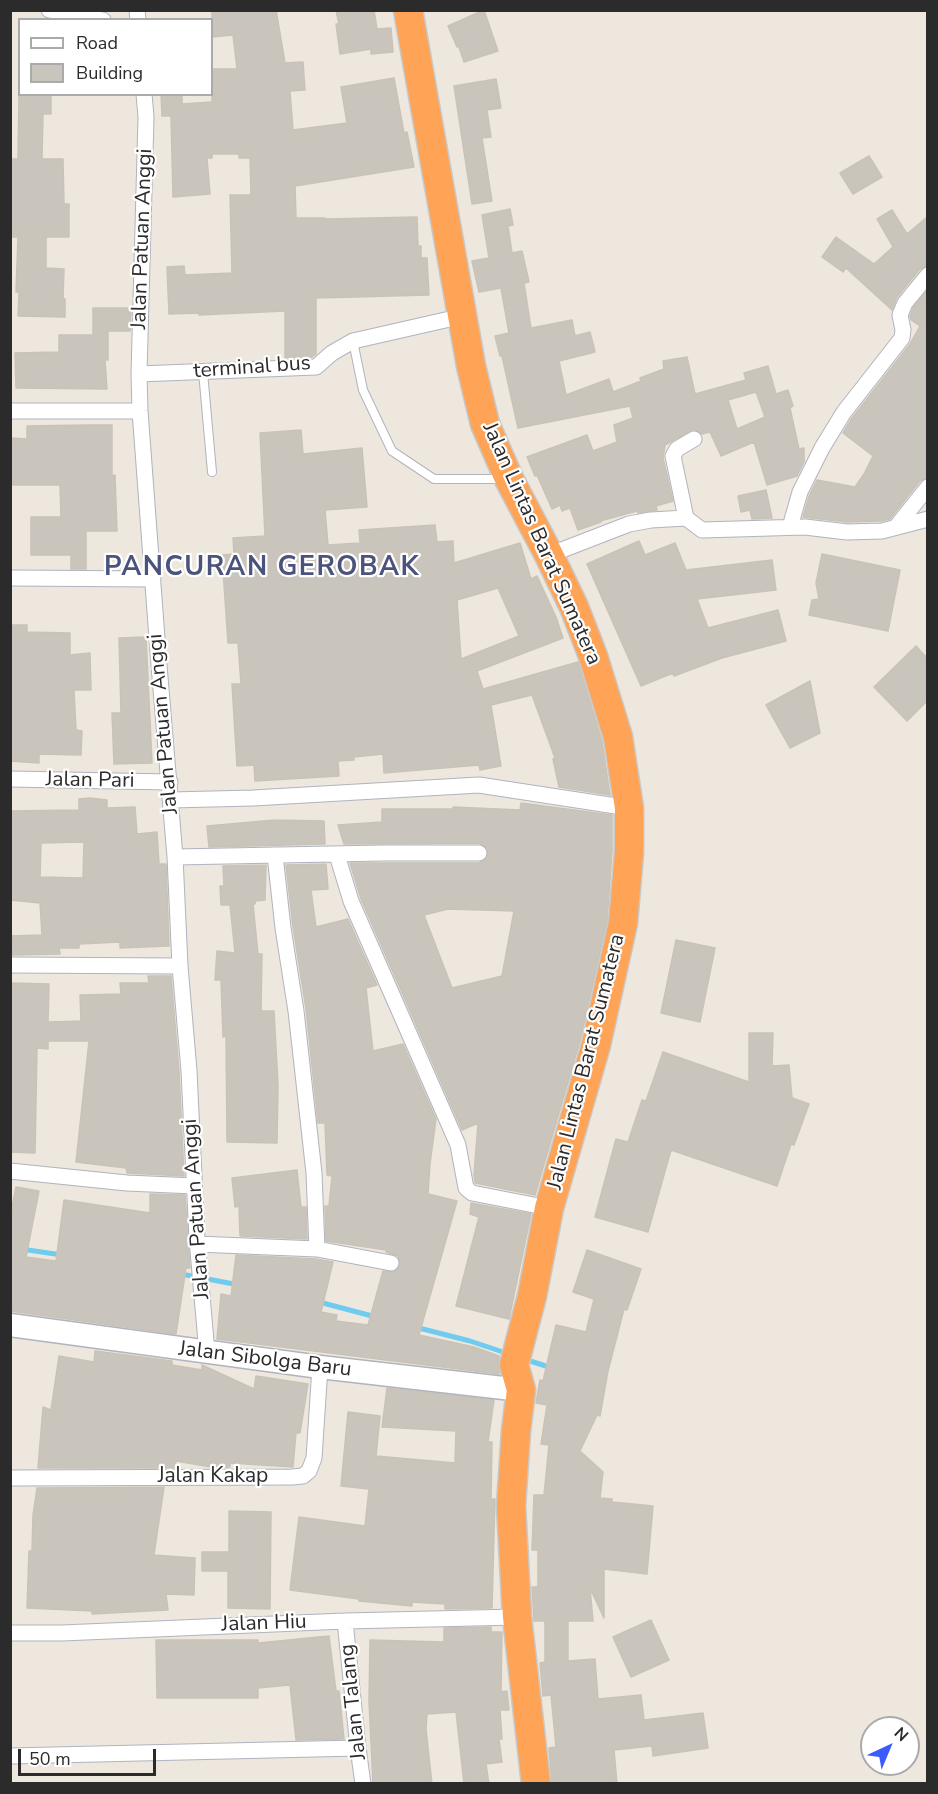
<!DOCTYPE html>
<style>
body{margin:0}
#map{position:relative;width:938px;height:1794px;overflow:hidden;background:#ede7dd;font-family:"Nunito Sans",sans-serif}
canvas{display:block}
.frame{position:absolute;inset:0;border:12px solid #2b2b2b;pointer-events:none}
.legend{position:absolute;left:18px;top:18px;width:195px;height:78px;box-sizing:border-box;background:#fff;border:2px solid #aaa;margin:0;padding:8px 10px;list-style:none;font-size:18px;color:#2b2b2b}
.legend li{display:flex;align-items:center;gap:12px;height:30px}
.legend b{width:30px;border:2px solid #aaa}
.north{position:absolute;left:860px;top:1716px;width:60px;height:60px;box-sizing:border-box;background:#fff;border:2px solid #aaa;border-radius:50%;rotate:44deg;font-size:16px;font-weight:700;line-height:24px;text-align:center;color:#2b2b2b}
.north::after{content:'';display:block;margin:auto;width:21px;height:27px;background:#3c5bfb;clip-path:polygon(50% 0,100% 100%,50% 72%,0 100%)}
.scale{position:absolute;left:18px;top:1749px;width:138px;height:27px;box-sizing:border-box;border:3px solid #2b2b2b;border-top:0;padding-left:8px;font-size:18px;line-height:21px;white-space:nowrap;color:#2b2b2b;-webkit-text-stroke:4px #fff;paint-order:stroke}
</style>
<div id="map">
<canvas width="938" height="1794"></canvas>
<div class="frame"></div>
<ul class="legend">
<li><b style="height:8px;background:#fff"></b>Road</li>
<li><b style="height:16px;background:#c9c5bc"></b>Building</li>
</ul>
<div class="north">N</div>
<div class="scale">50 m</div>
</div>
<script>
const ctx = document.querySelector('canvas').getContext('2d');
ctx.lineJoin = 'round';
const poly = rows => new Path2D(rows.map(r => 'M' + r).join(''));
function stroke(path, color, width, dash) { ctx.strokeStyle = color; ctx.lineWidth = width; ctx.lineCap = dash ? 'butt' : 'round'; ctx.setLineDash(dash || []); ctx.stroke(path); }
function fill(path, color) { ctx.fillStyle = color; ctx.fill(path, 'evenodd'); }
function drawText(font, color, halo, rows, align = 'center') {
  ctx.font = font + ' "Nunito Sans",sans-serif'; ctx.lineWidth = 4.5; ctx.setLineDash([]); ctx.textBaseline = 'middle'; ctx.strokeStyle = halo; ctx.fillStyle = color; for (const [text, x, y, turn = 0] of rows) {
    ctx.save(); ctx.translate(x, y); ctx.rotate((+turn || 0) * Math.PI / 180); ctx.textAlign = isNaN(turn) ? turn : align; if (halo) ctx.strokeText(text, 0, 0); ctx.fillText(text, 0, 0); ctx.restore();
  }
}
stroke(poly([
 [21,1249,62,1255],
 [181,1274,239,1285],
 [319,1302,376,1317],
 [415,1327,470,1341,509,1354],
 [524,1359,552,1368]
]), '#70cbf0', 5);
const building = poly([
 [250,10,276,10,285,63,303,62,305,90,290,91,293,130,347,123,341,87,394,78,404,133,407,132,414,167,295,186,296,218,325,218,325,219,417,217,418,246,421,246,421,258,427,258,429,295,316,298,316,354,312,357,285,358,285,311,199,315,199,313,169,314,167,267,184,266,185,275,232,273,230,195,251,195,250,158,239,158,239,154,212,154,212,158,207,158,210,194,173,197,171,116,162,116,161,94,182,94,182,104,212,102,212,69,237,69,233,35,212,37,212,12,250,10],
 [336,10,374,10,377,29,391,28,393,52,371,54,371,49,340,54,336,24,339,24,336,10],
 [484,10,498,51,464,62,459,47,457,47,448,26,484,10],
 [496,79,501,108,487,110,491,137,482,138,492,201,472,204,454,86,496,79],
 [19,94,51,94,51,114,43,114,42,159,63,159,64,204,69,204,69,237,46,237,46,268,64,269,63,299,65,299,65,317,18,316,19,292,16,292,18,237,10,237,10,159,18,159,19,94],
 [869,156,882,177,853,194,840,173,869,156],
 [510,209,513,225,508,226,512,253,522,251,529,282,524,283,531,328,572,320,575,336,590,332,595,352,559,361,566,395,609,379,613,392,641,381,640,378,664,369,663,361,687,357,695,394,746,380,744,373,768,366,776,394,788,390,793,406,790,408,799,449,804,448,804,462,797,476,767,485,754,442,721,456,710,432,702,434,693,429,665,445,663,458,673,501,656,506,657,510,638,513,637,511,600,521,601,522,578,530,570,508,562,511,560,505,552,509,537,475,535,476,527,457,587,435,593,451,617,442,614,425,633,418,630,406,518,428,502,356,500,356,495,336,509,333,501,288,479,292,472,261,489,258,482,215,510,209],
 [756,392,765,417,737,429,728,400,756,392],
 [892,210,907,234,927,217,927,266,920,269,897,297,892,310,846,268,843,272,822,257,836,237,874,264,893,247,877,219,892,210],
 [927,291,927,478,920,481,890,519,881,521,847,522,803,517,809,496,817,480,855,487,864,474,873,456,843,433,852,418,910,344,920,326,911,320,910,316,913,308,927,291],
 [93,308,131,308,130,331,108,331,108,360,105,360,107,389,16,388,15,353,59,352,59,335,93,335,93,308],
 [89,425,112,425,112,476,115,475,117,531,86,531,86,569,71,569,71,555,31,555,31,517,61,517,60,485,13,485,10,483,10,438,27,439,27,426,89,425],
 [301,430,303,454,362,448,367,507,325,510,328,545,360,543,359,530,435,525,437,542,453,541,454,563,520,543,531,579,537,576,556,617,563,638,477,671,483,689,578,662,602,741,610,795,559,787,553,759,555,758,532,695,491,705,501,766,480,770,479,765,384,773,383,754,354,757,354,760,338,761,339,776,255,781,254,765,237,766,232,684,241,684,238,643,228,643,222,555,234,554,233,538,265,536,260,433,301,430],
 [498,588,519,636,461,659,457,600,498,588],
 [766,490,772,518,752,519,750,510,741,512,738,496,766,490],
 [639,541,645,555,675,543,686,570,772,560,776,590,697,599,708,628,778,610,786,641,722,658,674,676,673,673,641,686,587,564,639,541],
 [822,554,900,570,888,631,809,615,812,600,819,599,816,583,822,554],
 [10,625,27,625,27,632,70,633,70,655,90,653,91,690,74,690,76,730,82,731,81,755,39,754,39,763,10,761,10,625],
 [146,637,152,763,114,764,112,713,121,713,119,638,146,637],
 [916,646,927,658,927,701,907,721,874,687,916,646],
 [810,681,820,733,790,748,766,705,810,681],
 [90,798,107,800,107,808,135,807,137,834,157,832,159,864,166,864,169,946,120,948,120,942,79,944,79,948,59,948,60,954,11,955,10,936,42,935,40,903,10,900,10,811,79,810,79,799,90,798],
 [84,842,83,878,40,877,41,843,84,842],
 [521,803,612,815,612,852,607,921,580,1041,535,1195,475,1183,474,1175,478,1123,462,1130,361,899,350,863,479,863,487,858,488,849,479,843,344,844,338,825,382,822,382,809,453,809,453,807,520,810,521,803],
 [448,909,514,911,502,976,452,988,424,915,448,909],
 [275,820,324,821,325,844,209,847,207,826,275,820],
 [326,864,328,889,311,890,316,927,348,919,377,985,366,988,373,1051,403,1044,436,1119,430,1164,428,1194,457,1201,419,1335,474,1347,499,1356,499,1374,217,1339,221,1294,231,1296,236,1255,316,1259,333,1262,321,1312,337,1315,336,1321,368,1325,383,1271,394,1272,400,1265,398,1256,386,1252,386,1250,326,1241,325,1206,329,1206,332,1176,327,1175,325,1123,318,1123,306,1009,293,927,286,865,326,864],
 [266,865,265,900,255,901,255,904,253,904,258,954,262,954,261,1011,274,1011,278,1085,277,1143,227,1142,226,1036,223,1037,221,980,215,980,217,951,235,953,230,905,221,905,220,886,224,886,223,866,266,865],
 [676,940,715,948,700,1022,661,1013,676,940],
 [148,976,171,976,179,1072,184,1176,127,1173,126,1168,76,1162,89,1041,48,1041,48,1049,37,1048,35,1153,10,1152,10,983,49,984,48,1022,81,1021,80,995,121,994,120,983,149,983,148,976],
 [749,1033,773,1033,772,1066,789,1065,792,1098,809,1104,794,1145,791,1144,777,1186,671,1150,648,1232,595,1217,616,1139,628,1142,642,1100,646,1101,663,1052,749,1082,749,1033],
 [297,1170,301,1207,306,1207,307,1239,240,1236,239,1206,235,1207,232,1178,297,1170],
 [16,1187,39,1191,26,1257,56,1261,64,1200,150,1213,150,1194,185,1195,190,1268,186,1268,176,1334,10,1311,10,1217,16,1187],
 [471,1203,531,1214,509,1319,456,1306,479,1217,470,1214,471,1203],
 [587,1250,641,1269,627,1310,624,1309,608,1371,600,1416,597,1415,580,1451,603,1472,600,1498,612,1499,612,1502,653,1506,647,1574,604,1569,604,1618,590,1588,593,1621,568,1621,568,1661,595,1659,598,1699,641,1695,644,1720,703,1713,708,1748,653,1756,652,1746,614,1750,617,1784,552,1784,549,1748,556,1747,551,1695,543,1696,540,1663,545,1662,545,1621,534,1621,532,1587,538,1587,538,1550,532,1550,534,1495,544,1495,549,1445,541,1444,547,1405,536,1403,540,1380,543,1381,556,1325,586,1332,594,1299,573,1292,587,1250],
 [95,1351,172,1361,172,1365,202,1370,202,1365,254,1389,256,1376,308,1384,300,1433,296,1433,293,1467,230,1463,230,1467,217,1468,176,1461,175,1468,38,1468,43,1407,51,1410,59,1356,94,1362,95,1351],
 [387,1388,494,1400,488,1442,492,1442,491,1499,495,1499,492,1608,445,1609,445,1604,412,1602,412,1606,359,1601,359,1599,290,1590,299,1517,365,1526,369,1489,341,1486,348,1412,380,1416,376,1456,455,1463,456,1431,382,1427,387,1388],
 [164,1487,154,1555,195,1558,194,1595,166,1594,168,1610,92,1614,92,1611,27,1608,29,1551,32,1551,33,1515,37,1488,164,1487],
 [229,1511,271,1512,270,1609,228,1608,228,1571,202,1571,202,1552,229,1552,229,1511],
 [651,1620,669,1660,631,1677,613,1637,651,1620],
 [491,1627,491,1632,502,1632,501,1692,507,1691,509,1710,500,1710,502,1739,499,1739,502,1762,486,1764,489,1784,464,1784,456,1712,427,1714,426,1729,432,1784,373,1784,369,1701,370,1640,444,1642,444,1628,491,1627],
 [329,1636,336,1691,339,1691,344,1739,296,1740,290,1685,258,1688,258,1698,157,1698,156,1640,258,1640,258,1643,329,1636]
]);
fill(building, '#c9c5bc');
stroke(building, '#c9c3b7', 1.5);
const lane = poly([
 [353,341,363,390,392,451,434,479,502,479],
 [203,372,212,472]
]);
const street = poly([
 [49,10,103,20],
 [137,10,138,20],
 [144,94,146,117,139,374,140,411,159,665,175,857,180,966,189,1071,197,1239,207,1353],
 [139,374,316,367,332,353,353,341,463,316],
 [10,411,140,411],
 [686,518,673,456,677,449,694,439],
 [790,527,800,492,822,448,844,412,902,338,903,330,900,315,905,303,928,275],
 [896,527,928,487],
 [549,555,629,524,651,520,686,518,702,530,805,527,847,532,882,531,928,519],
 [10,578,153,579],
 [10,779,170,782],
 [171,800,253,798,479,785,629,808],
 [275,855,283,928,296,1011,314,1173,317,1249],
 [337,855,351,901,458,1145,466,1188,472,1193,549,1208],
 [175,857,383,853,479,853],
 [10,965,180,966],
 [10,1171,127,1183,194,1186],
 [197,1244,317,1249,391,1263],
 [10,1478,292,1477,303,1476,309,1471,314,1458,320,1367],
 [345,1621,358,1748,363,1784],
 [10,1633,62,1633,345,1621,517,1617],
 [10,1756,358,1748]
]);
const secondary = poly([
 [10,1325,320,1367,521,1390]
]);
const highway = poly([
 [408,10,471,366,485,424,509,479,549,555,574,607,593,656,618,737,629,808,629,853,623,923,596,1045,549,1208,532,1296,514,1365,521,1390,516,1431,511,1506,517,1617,536,1784]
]);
stroke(lane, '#b1b3bf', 10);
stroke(street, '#b1b3bf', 17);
stroke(secondary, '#b1b3bf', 25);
stroke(highway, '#c8c8c8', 31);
stroke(lane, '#fff', 8);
stroke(street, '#fff', 15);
stroke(secondary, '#fff', 22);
stroke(highway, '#ffa357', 28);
drawText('21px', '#2b2b2b', '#fff', [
 ["Jalan Patuan Anggi",143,239,-88],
 ["terminal bus",252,368,-4],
 ["Jalan Lintas Barat Sumatera",541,544,66],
 ["Jalan Patuan Anggi",164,724,-95],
 ["Jalan Pari",90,781,1],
 ["Jalan Lintas Barat Sumatera",587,1062,-76],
 ["Jalan Patuan Anggi",197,1209,-94],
 ["Jalan Sibolga Baru",265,1360,7],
 ["Jalan Kakap",213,1477],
 ["Jalan Hiu",264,1624,-2],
 ["Jalan Talang",354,1702,-96]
]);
ctx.letterSpacing = '1.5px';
drawText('bold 27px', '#4b537d', '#fff', [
 ["PANCURAN GEROBAK",262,568]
]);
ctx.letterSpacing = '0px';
</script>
